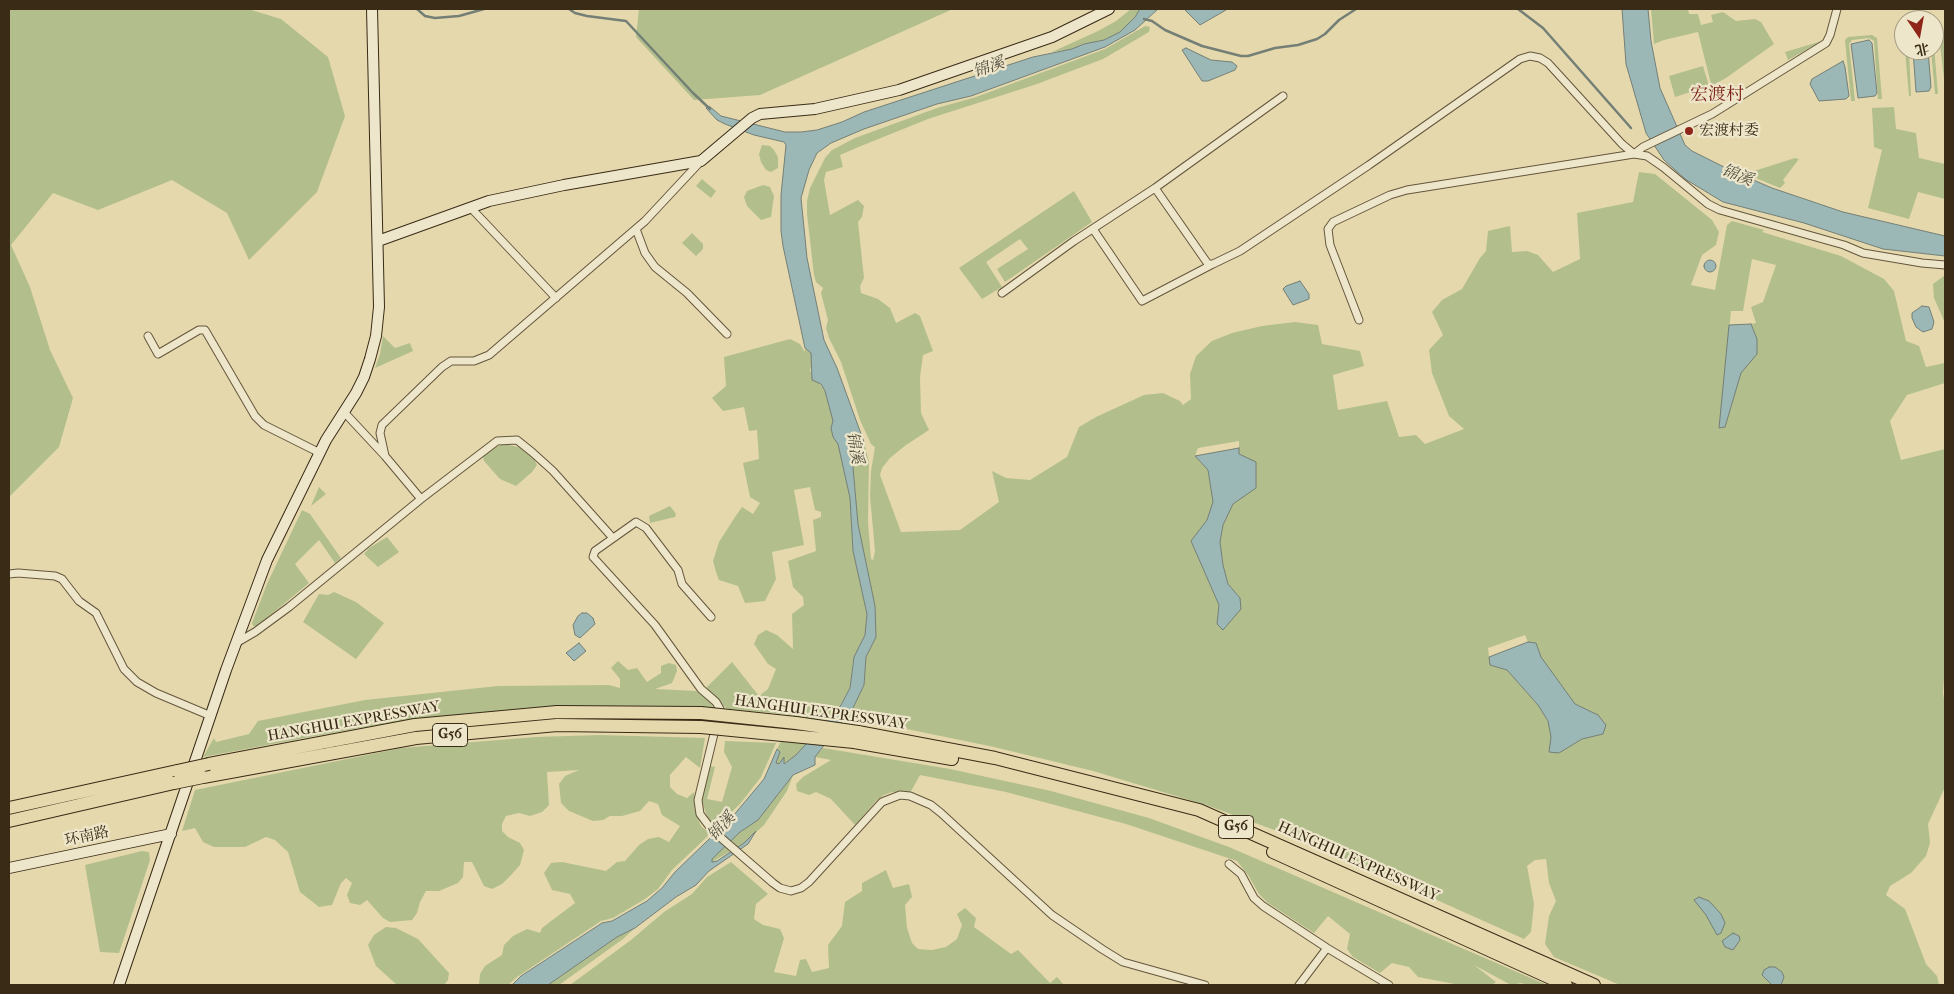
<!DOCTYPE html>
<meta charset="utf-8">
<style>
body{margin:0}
#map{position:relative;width:1954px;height:994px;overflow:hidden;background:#e5d8ad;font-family:"IM FELL French Canon","Noto Serif SC",serif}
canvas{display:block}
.frame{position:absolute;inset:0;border:10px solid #392b16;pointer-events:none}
.north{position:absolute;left:1894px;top:10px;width:50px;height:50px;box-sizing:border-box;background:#eee6ca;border:1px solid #a69b82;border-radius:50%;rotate:168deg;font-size:14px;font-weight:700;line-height:20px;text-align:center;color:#392b16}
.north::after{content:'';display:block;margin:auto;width:18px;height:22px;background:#8f2418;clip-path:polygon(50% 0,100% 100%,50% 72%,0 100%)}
</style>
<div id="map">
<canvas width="1954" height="994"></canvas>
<div class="frame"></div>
<div class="north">北</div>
</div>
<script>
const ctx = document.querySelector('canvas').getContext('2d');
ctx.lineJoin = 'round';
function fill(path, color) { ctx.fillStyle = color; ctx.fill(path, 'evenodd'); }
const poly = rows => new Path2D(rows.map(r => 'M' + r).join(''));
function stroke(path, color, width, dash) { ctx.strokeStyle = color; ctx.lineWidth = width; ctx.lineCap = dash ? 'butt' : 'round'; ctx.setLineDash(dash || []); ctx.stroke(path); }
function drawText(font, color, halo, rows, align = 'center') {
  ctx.font = font + ' "IM FELL French Canon","Noto Serif SC",serif'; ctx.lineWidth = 4.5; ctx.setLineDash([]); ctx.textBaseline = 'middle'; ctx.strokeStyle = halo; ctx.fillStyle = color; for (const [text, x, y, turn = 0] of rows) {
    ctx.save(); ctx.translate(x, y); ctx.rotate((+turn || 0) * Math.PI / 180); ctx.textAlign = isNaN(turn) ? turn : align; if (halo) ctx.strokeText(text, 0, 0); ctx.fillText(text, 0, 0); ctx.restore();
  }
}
fill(poly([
 [9,9,248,9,281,19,328,57,345,116,317,192,249,260,227,213,172,180,98,210,53,193,11,245,30,287,50,350,73,398,59,447,9,497],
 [639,9,953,9,760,95,694,100,636,37],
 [1131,9,1140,9,1140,11,1120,32,1104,40,1084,44,1072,49,1052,52,1098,31,1116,21],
 [1651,9,1688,9,1689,14,1698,14,1701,25,1713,22,1711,15,1723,12,1736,21,1755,19,1761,22,1774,44,1726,78,1715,84,1711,84,1698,32,1664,40,1654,44],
 [1145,26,1150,27,1149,32,1103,59,1037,84,928,119,861,146,840,155,843,167,826,172,824,180,830,215,858,200,864,206,862,217,858,222,864,278,860,286,861,293,878,299,890,308,896,323,915,313,920,316,933,351,923,355,920,377,921,413,929,430,906,445,890,458,882,468,880,475,901,532,960,530,999,502,992,471,1006,478,1030,480,1067,457,1079,427,1096,417,1144,395,1163,393,1180,401,1183,405,1191,399,1190,374,1196,356,1212,341,1232,333,1262,326,1295,322,1318,325,1322,344,1360,351,1364,366,1333,375,1338,410,1387,401,1399,437,1416,435,1425,444,1464,429,1449,416,1432,373,1429,350,1443,335,1432,312,1442,300,1462,289,1480,258,1486,251,1488,231,1510,226,1512,252,1527,251,1538,255,1553,272,1580,259,1577,213,1633,202,1639,172,1655,174,1712,220,1719,232,1716,245,1702,255,1691,285,1715,290,1727,225,1732,221,1764,230,1762,232,1841,256,1884,279,1894,291,1906,341,1919,346,1926,367,1945,363,1945,383,1907,395,1890,421,1901,460,1945,449,1945,666,1943,692,1945,709,1945,787,1928,824,1930,843,1926,856,1911,873,1890,886,1886,895,1905,909,1926,964,1937,976,1939,985,1620,985,1554,957,1545,944,1549,916,1556,901,1549,883,1546,859,1535,860,1527,866,1534,904,1531,932,1524,939,1307,842,1206,805,1093,771,994,747,897,727,845,719,853,708,864,685,866,657,876,637,875,606,858,524,851,445,864,442,869,462,868,522,871,559,873,560,875,551,870,496,871,471,875,447,871,444,860,420,841,362,829,338,826,328,828,320,821,293,823,288,816,282,814,275,807,214,807,201,810,188,825,158,832,150,855,138,937,108,976,97,1105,49],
 [1752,259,1776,265,1763,302,1751,307,1756,323,1751,324,1757,339,1752,359,1741,373,1725,426,1720,428,1731,311,1743,311],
 [1239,441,1239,454,1256,487,1233,504,1223,525,1220,542,1223,565,1228,584,1240,598,1217,624,1219,605,1191,541,1207,520,1213,502,1208,470,1195,456,1198,448],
 [1525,635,1528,642,1536,643,1540,657,1575,704,1596,715,1603,734,1582,739,1559,753,1551,737,1548,721,1538,705,1507,670,1490,665,1488,648],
 [1945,31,1945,87,1939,36,1940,32],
 [1872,35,1877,38,1882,99,1878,99,1874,41,1869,38,1852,40,1849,44,1855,101,1851,101,1845,40,1848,37],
 [1822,41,1788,60,1785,52],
 [1934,46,1938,94,1935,94,1931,50,1934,50],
 [1905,50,1909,50,1911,96,1909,96],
 [1703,66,1709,86,1675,97,1669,76],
 [1894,107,1896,129,1916,133,1919,158,1945,164,1945,199,1918,192,1909,219,1868,208,1882,150,1874,147,1872,108],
 [762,145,770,146,774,150,778,157,778,168,771,172,766,170,761,162,759,154],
 [1795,158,1799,159,1783,180,1785,183,1780,188,1751,176,1748,173],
 [702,179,716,191,711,198,696,186],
 [763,185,770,187,774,196,771,217,761,220,747,206,744,197,747,191],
 [1074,191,1092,222,1005,282,997,269,1028,249,1020,239,986,262,1002,287,982,299,959,268],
 [692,233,703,244,703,249,696,256,682,243],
 [1945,275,1945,323,1934,298,1933,284],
 [383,336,395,348,410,343,413,351,375,368,380,354],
 [790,339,800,344,805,352,805,348,811,353,812,361,810,371,825,391,834,421,831,428,833,437,838,443,850,498,853,551,867,614,865,635,853,661,850,688,841,704,796,755,783,764,776,763,779,752,777,749,794,715,727,709,706,688,732,662,759,696,768,689,776,669,768,664,754,644,758,635,766,630,777,635,793,649,792,614,804,605,803,597,793,587,788,561,816,551,813,520,821,517,821,512,815,510,810,487,794,490,804,545,772,552,776,579,765,601,745,603,738,586,719,580,716,572,713,561,719,542,735,517,742,507,753,514,760,503,750,497,743,463,759,459,757,430,749,431,744,407,723,411,712,398,726,386,724,357],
 [504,444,519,447,534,459,537,465,532,472,516,486,500,479,484,461,483,457,491,449],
 [319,487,326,494,311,506],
 [670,506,676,514,675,517,650,523,649,516],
 [302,510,310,514,341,558,335,563,319,540,295,564,309,583,257,626,253,626,252,623,267,584],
 [387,537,399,552,378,567,364,554,369,548],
 [334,592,356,602,384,623,356,659,303,622,319,594,328,595],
 [618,661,628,670,637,668,647,682,661,673,661,666,669,663,676,665,677,671,672,683,655,689,696,691,709,700,715,708,663,707,462,714,359,728,203,757,214,738,216,742,249,734,258,721,365,700,498,686,609,685,620,688,620,679,611,668],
 [600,735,705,738,700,768,686,757,670,775,670,787,677,794,687,798,694,792,695,811,701,826,710,834,672,870,658,889,645,899,613,918,601,921,517,977,508,985,479,985,480,974,485,966,502,955,504,945,513,936,527,929,540,933,542,928,575,903,570,894,552,890,544,873,551,863,562,862,606,871,617,862,625,861,639,845,648,839,659,837,669,842,680,826,662,815,658,804,649,801,640,811,622,816,610,816,603,820,593,821,569,811,561,803,559,784,565,776,579,770,547,772,549,805,542,812,530,816,519,813,506,816,502,824,502,831,508,837,520,843,524,850,520,865,512,874,502,884,492,889,484,886,472,862,464,862,463,877,458,883,439,891,426,891,420,902,417,913,412,920,390,922,383,918,367,900,360,905,350,903,347,895,352,883,346,878,341,883,332,905,319,907,300,892,288,852,275,840,266,837,245,847,214,847,203,842,195,828,182,831,195,790,401,748,535,737],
 [725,741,776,743,761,777,740,804,716,827,708,820,702,801,710,766,715,767,707,799,722,802,732,767,724,752],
 [823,748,950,769,1051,791,1149,818,1229,847,1547,985,1527,985,1521,983,1511,985,1474,965,1496,982,1492,985,1460,985,1418,977,1409,967,1392,963,1380,973,1353,957,1347,949,1350,934,1328,916,1314,933,1268,903,1259,894,1248,875,1237,861,1126,824,1006,792,920,775,910,793,892,792,884,795,877,800,855,825,831,799,816,792,809,795,797,791,796,784,803,777,831,760,815,757],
 [793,775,787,791,764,825,744,843,712,862,712,859,740,832,758,820],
 [142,851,149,852,150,860,119,953,100,952,85,865],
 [731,862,768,894,756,904,754,919,763,925,780,929,784,938,774,972,796,976,800,960,806,959,812,972,829,968,828,945,842,926,845,902,862,891,862,883,886,870,893,888,909,884,912,897,905,905,907,928,912,943,918,949,932,950,946,947,957,939,962,925,957,914,965,908,976,918,974,927,1011,954,1018,950,1050,983,1057,977,1064,985,570,985,631,940,664,912,692,894,707,877],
 [386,927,396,928,418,939,449,973,448,980,444,985,397,985,376,966,368,945,374,935],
 [635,928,623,939,559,985,548,985,617,937]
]), '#b2bf8c');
const water = poly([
 [1140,9,1158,9,1135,30,1105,47,971,96,937,104,864,129,831,143,817,153,809,170,801,198,807,258,824,340,837,368,864,442,851,445,858,524,875,606,876,637,866,657,864,685,853,708,815,757,815,765,793,775,758,820,740,832,712,859,712,862,717,861,744,843,756,831,748,844,709,871,696,885,676,897,635,928,617,937,548,985,512,985,521,976,602,923,612,921,647,901,662,888,675,872,733,816,764,779,777,749,780,752,776,763,779,764,784,757,784,764,796,755,841,705,850,688,854,657,865,635,867,614,853,551,850,498,838,444,833,437,831,428,833,421,825,391,821,384,812,380,811,353,805,348,783,246,781,231,781,195,786,145,784,142,754,135,725,124,717,120,706,108,709,106,721,116,785,132,801,132,817,130,842,122,864,112,1033,57,1072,49,1084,44,1104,40,1120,32,1135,17,1140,9],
 [1184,9,1225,9,1226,10,1200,25,1184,9],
 [1622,9,1648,9,1651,41,1660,88,1685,145,1692,151,1730,170,1772,188,1843,212,1945,236,1945,256,1883,249,1804,223,1723,202,1685,179,1664,160,1646,133,1626,64,1622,9],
 [1869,40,1872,43,1877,93,1875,96,1858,98,1851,44,1869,40],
 [1186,48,1211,60,1232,62,1237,66,1235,70,1208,81,1202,81,1182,50,1186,48],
 [1913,50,1928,50,1931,87,1929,91,1916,92,1913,50],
 [1843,61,1845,67,1849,96,1846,99,1819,101,1810,84,1812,79,1843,61],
 '1704 266a6 6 0 1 1 12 0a6 6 0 1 1-12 0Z',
 [1300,281,1309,294,1309,299,1293,305,1283,289,1286,286,1300,281],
 [1922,306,1929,307,1934,322,1932,329,1923,332,1916,327,1912,318,1912,313,1922,306],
 [1751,324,1757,339,1757,354,1741,373,1725,427,1719,428,1729,325,1751,324],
 [1239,448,1239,454,1256,462,1256,488,1233,504,1223,525,1220,542,1223,565,1228,584,1240,598,1241,609,1223,630,1217,624,1219,605,1191,541,1207,520,1213,502,1208,470,1195,456,1239,448],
 [582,613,587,613,593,618,595,624,580,638,575,635,573,625,578,616,582,613],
 [1528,642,1536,643,1541,657,1575,704,1598,715,1606,725,1603,734,1582,739,1559,753,1549,752,1551,737,1548,721,1538,705,1507,670,1490,665,1489,657,1528,642],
 [579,643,586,651,574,661,566,653,579,643],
 [1699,897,1709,901,1721,914,1725,923,1721,933,1717,935,1706,915,1694,900,1699,897],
 [1733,933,1739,936,1740,940,1733,950,1725,947,1722,941,1733,933],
 [1769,967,1775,967,1782,972,1784,977,1781,985,1772,985,1762,975,1764,970,1769,967]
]);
fill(water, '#9bb7b6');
stroke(water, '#747f76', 1);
stroke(poly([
 [417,9,425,16,435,18,459,16,484,9],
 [569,9,575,13,587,16,626,21,693,93,710,109],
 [1518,9,1543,28,1631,128],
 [1144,19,1152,21,1165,30,1202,46,1241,56,1248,56,1275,48,1298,45,1317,39,1325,34,1339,20,1356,9]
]), '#747f76', 2.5);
const street = poly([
 [1155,188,1208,264,1213,264,1240,251,1369,165,1520,59,1530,56,1540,58,1548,63,1622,144,1634,154,1647,156,1663,167,1708,204,1720,210,1844,245,1863,253,1922,263,1945,265],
 [470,207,556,298],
 [636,229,645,253,655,267,687,293,727,334],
 [1093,229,1142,301,1213,264],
 [1002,293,1074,241,1155,188,1283,96],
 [1359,320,1330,245,1328,229,1333,222,1390,195,1407,190,1634,154,1643,147,1712,114,1826,43,1830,35,1837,9],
 [148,336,158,354,199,330,205,330,255,416,264,425,320,453],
 [344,412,385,456,421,499],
 [385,456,380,433,382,425,442,367,451,361,474,361,489,355,645,221,701,161],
 [9,574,18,573,55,576,62,579,79,601,96,613,124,669,137,682,156,693,211,716],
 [711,617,682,584,678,570,646,528,636,522,595,551,593,557,655,625,701,689,716,702,720,709,698,800,700,814,712,830,773,883,780,888,791,891,801,888,809,882,882,802,900,795,910,796,931,805,941,813,1052,915,1102,949,1123,962,1205,985],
 [236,643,255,632,289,607,421,499,497,441,517,440,532,452,553,471,612,537],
 [1229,864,1241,874,1254,898,1263,906,1327,948,1389,985],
 [1299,985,1327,948]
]);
const secondary = poly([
 [378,241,489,201,564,185,701,161,752,118,760,114,815,109,899,90,1052,37,1109,9],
 [9,868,171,834],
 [119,985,226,670,267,560,326,440,356,393,364,377,370,359,376,336,379,307,372,9]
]);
const highway = poly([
 [858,732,995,758,1199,810,1594,985],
 [854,742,952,759],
 [209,764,415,725,557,712,701,713],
 [203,777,416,738,557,725,701,727],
 [9,808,177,771],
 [9,821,174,783],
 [1273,852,1566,985]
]);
stroke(street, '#64563c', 9);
stroke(secondary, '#392b16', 12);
stroke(highway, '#392b16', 14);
stroke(street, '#eee6ca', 7);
stroke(secondary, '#eee6ca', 10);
stroke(highway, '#e5d8ad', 12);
const highwayBridge = poly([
 [701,713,796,723,858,732],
 [701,727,854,742],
 [177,771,209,764],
 [174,783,203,777]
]);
stroke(highwayBridge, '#392b16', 14, []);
stroke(highwayBridge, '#e5d8ad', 12);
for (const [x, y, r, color] of [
 [1689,131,5,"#8f2418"]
]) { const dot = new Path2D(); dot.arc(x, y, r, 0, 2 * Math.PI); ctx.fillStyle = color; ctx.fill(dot); stroke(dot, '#eee6ca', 2); }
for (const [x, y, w] of [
 [450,735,35],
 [1236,827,35]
]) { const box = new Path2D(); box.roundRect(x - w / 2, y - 11.5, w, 23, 4); ctx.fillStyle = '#eee6ca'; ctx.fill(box); stroke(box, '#392b16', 1); }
drawText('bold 14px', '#392b16', null, [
 ["G56",450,735],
 ["G56",1236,827]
]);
drawText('15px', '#392b16', '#eee6ca', [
 ["宏渡村委",1699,131]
], 'left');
drawText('15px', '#392b16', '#eee6ca', [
 ["HANGHUI EXPRESSWAY",821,713,8],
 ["HANGHUI EXPRESSWAY",354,722,-10],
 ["环南路",87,837,-12],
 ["HANGHUI EXPRESSWAY",1358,862,24]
]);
drawText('italic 16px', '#524e3e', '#eee6ca', [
 ["锦溪",989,68,-19],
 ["锦溪",1737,176,21],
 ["锦溪",854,448,79],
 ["锦溪",722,827,-48]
]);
drawText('18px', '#7a1f14', '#eee6ca', [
 ["宏渡村",1717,96]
]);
</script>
